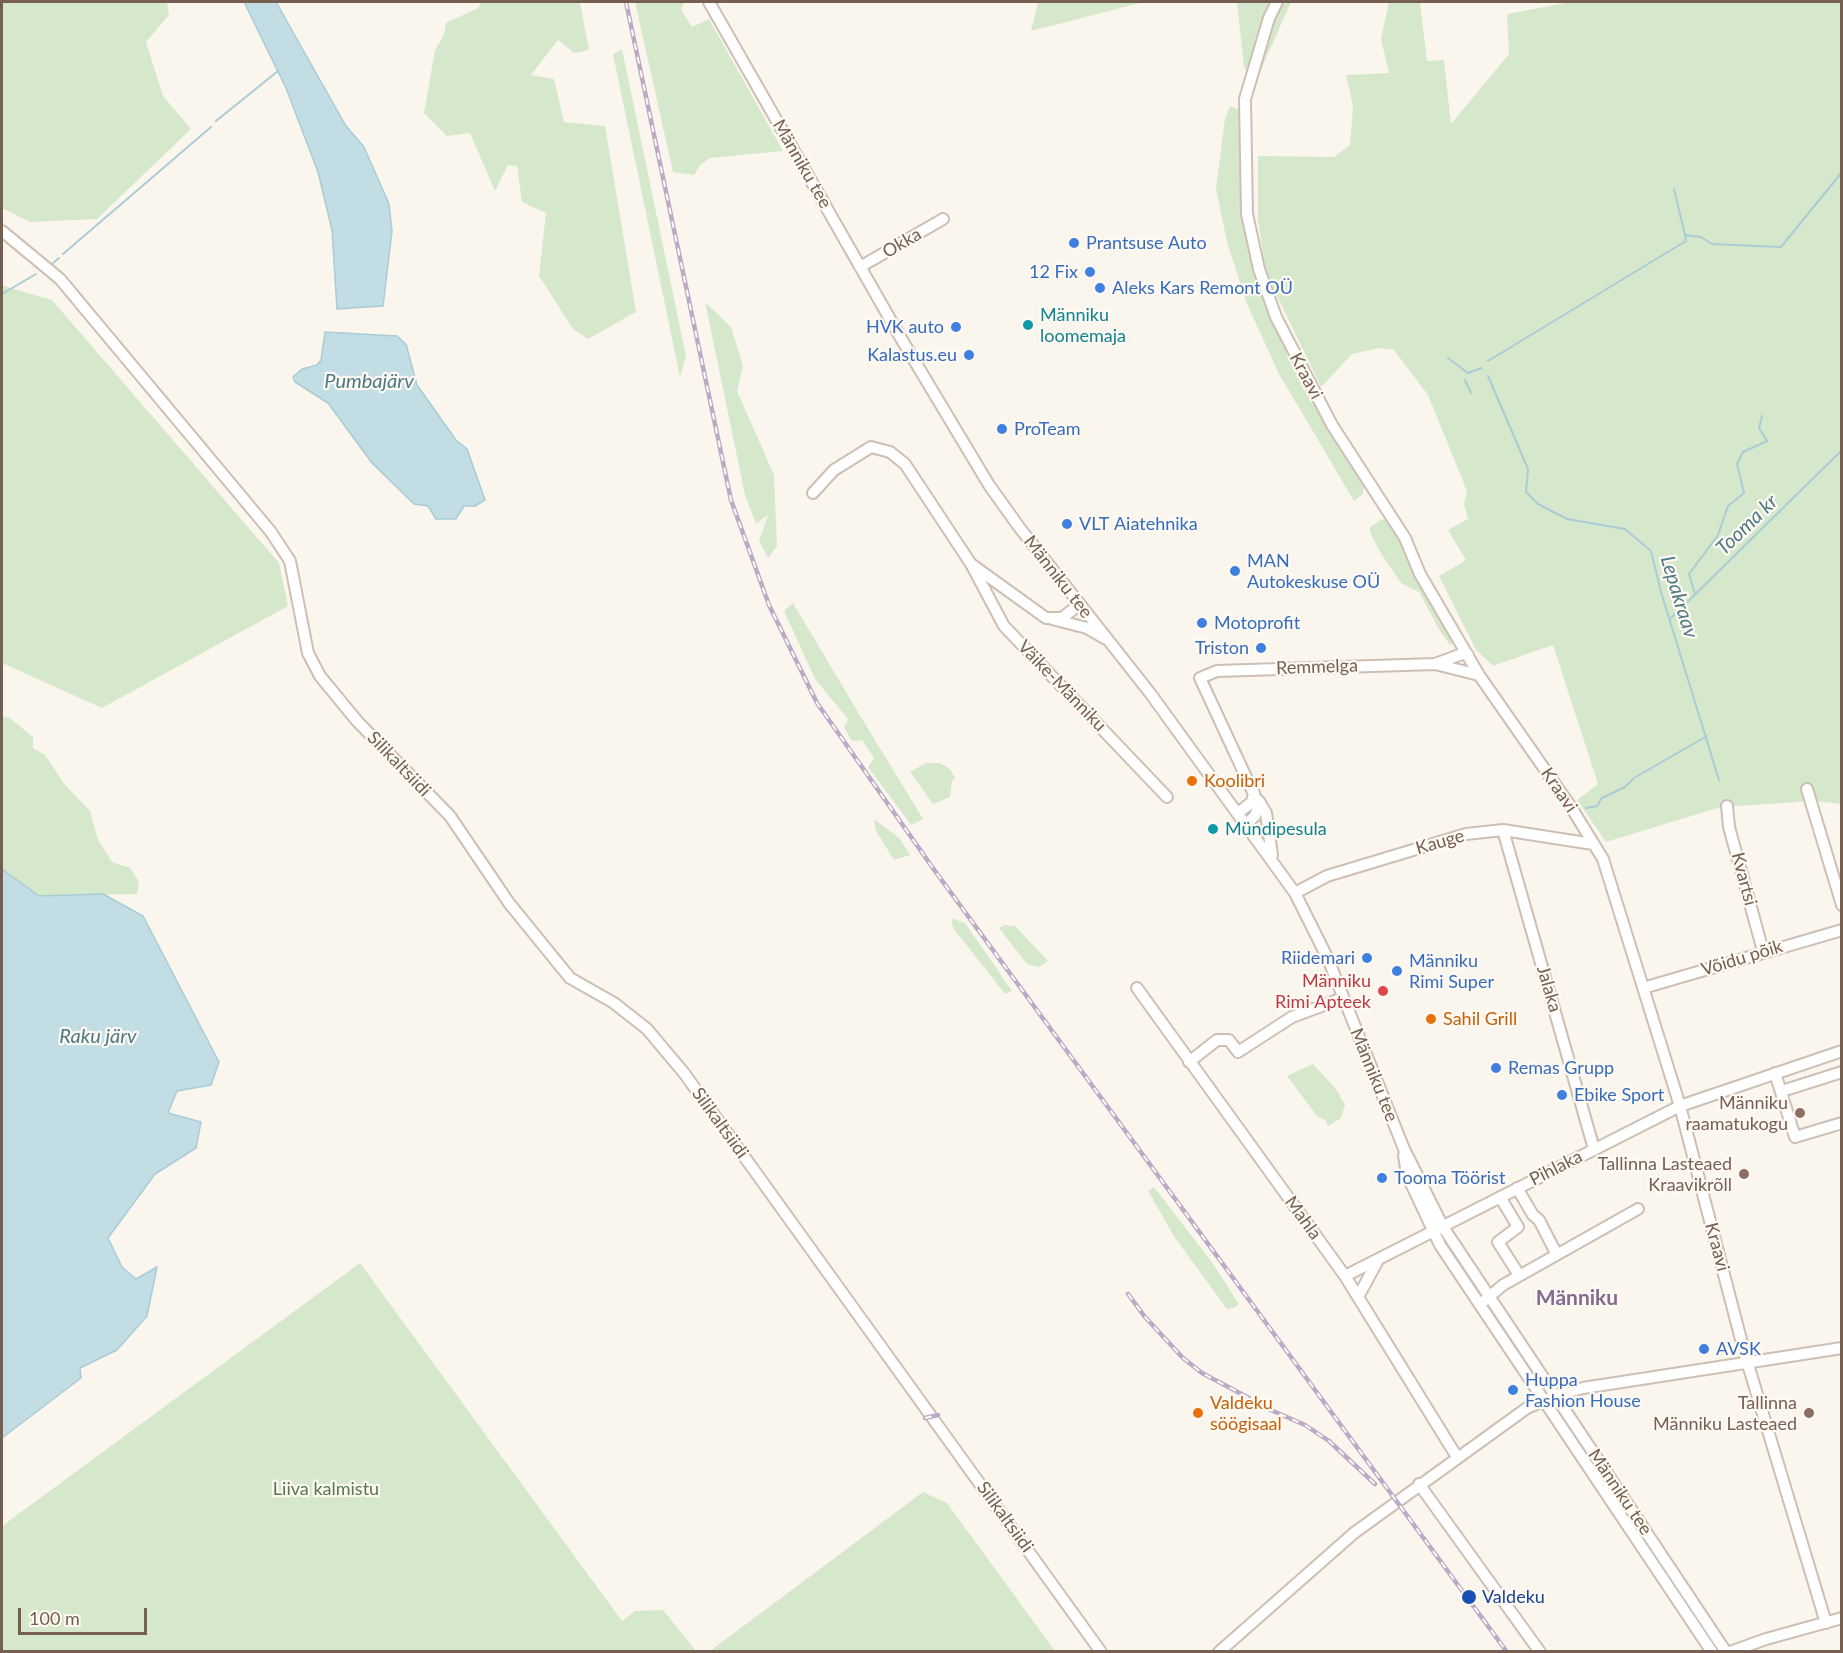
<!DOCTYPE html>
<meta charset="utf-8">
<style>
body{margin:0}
#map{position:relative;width:1843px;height:1653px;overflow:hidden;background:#fbf6ed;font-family:Lato,sans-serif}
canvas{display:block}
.frame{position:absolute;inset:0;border:3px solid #755f51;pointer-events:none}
.scale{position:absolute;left:18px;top:1608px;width:129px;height:27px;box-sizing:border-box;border:3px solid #755f51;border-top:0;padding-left:8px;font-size:18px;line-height:21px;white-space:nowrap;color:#755f51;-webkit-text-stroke:4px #fefaf3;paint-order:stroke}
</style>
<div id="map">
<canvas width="1843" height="1653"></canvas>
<div class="frame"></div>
<div class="scale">100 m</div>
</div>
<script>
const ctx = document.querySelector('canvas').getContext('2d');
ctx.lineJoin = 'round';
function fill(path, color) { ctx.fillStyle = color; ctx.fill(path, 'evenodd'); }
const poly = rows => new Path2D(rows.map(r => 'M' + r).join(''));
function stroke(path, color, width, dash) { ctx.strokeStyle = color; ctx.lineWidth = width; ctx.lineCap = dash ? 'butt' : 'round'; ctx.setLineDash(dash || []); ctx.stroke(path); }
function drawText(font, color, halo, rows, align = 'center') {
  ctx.font = font + ' Lato,sans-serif'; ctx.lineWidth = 4.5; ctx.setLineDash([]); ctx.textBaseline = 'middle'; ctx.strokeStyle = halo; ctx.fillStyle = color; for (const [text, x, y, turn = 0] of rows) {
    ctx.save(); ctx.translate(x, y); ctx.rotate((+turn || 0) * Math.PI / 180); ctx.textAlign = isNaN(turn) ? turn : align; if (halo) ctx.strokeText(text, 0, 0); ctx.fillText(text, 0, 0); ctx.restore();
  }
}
fill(poly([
 [2,2,167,2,169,15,146,42,163,96,191,129,97,219,30,222,2,208],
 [481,2,580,2,589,50,574,53,558,40,531,75,554,79,564,122,605,126,636,312,588,339,573,329,539,276,546,213,522,202,517,166,508,165,495,191,470,133,447,136,424,113,435,50,444,35,446,23,478,8],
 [635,2,685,2,681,9,692,27,709,19,783,151,710,158,700,165,694,175,673,172],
 [1038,2,1144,2,1031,31],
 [1237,2,1291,2,1258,76,1244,68],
 [1389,2,1420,2,1427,61,1444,60,1451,124,1509,54,1507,14,1571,2,1841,2,1841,804,1815,801,1721,807,1606,842,1577,800,1598,784,1553,645,1493,666,1476,650,1439,576,1466,560,1448,530,1468,519,1464,504,1467,491,1428,395,1394,350,1379,348,1352,354,1321,387,1266,273,1258,220,1258,156,1334,157,1350,145,1353,106,1346,75,1389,73,1381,39],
 [622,49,686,356,680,377,613,54],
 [1230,106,1239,110,1241,217,1255,276,1291,364,1320,415,1361,476,1364,485,1363,494,1354,501,1279,374,1247,304,1227,242,1216,189,1225,119],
 [4,286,52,300,279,563,288,606,102,708,2,663,2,287],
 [705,302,731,327,743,365,737,391,774,475,777,546,768,558,759,541,768,515,756,524,745,495],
 [1382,519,1392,523,1454,642,1450,645,1440,631,1419,592,1401,583,1380,552,1370,532,1370,527],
 [793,603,861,717,923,819,911,825,868,767,874,758,862,740,852,741,844,727,848,719,815,679,784,611],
 [2,716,10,718,33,737,33,748,45,755,65,785,90,811,98,840,112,862,130,868,139,882,137,894,39,896,2,869],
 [926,763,940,763,950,769,955,778,952,781,950,797,933,804,910,772],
 [874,819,899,838,910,855,894,860,876,831],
 [951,918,965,923,1012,991,1005,994,953,928],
 [1005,925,1015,926,1048,961,1039,967,1027,964,999,928],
 [1313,1064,1336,1089,1345,1105,1341,1118,1328,1126,1326,1121,1317,1116,1287,1076],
 [1154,1187,1214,1265,1239,1304,1234,1308,1227,1309,1175,1238,1148,1191],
 [360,1263,622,1621,635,1611,663,1610,696,1651,2,1651,2,1526],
 [923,1492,947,1503,1055,1651,710,1651]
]), '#d6e8cc');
const water = poly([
 [244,2,276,2,346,126,364,147,389,204,392,231,383,306,337,309,332,230,318,172,286,88,244,2],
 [325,332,397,336,406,344,417,385,456,440,467,449,485,500,475,506,464,506,456,519,436,519,428,506,414,504,372,463,328,403,295,382,293,377,302,369,317,365,321,360,325,332],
 [2,869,39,896,103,894,143,916,219,1062,211,1085,177,1091,168,1113,201,1122,196,1148,155,1174,108,1238,122,1267,136,1279,157,1267,147,1316,117,1350,80,1368,81,1378,2,1438,2,869]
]);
fill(water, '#c2dde4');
stroke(water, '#a9ccd5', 1.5);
stroke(poly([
 [216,121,278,71],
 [1674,189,1685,235],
 [63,254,211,127],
 [53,263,59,258],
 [2,294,36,274],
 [1448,358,1468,373,1482,368],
 [1488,361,1671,250,1686,241,1685,235,1701,237,1712,244,1781,247,1842,172],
 [1488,376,1528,469,1526,492,1538,504,1567,519,1625,529,1651,551,1661,592,1719,780],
 [1465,380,1471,393],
 [1695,594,1689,574,1718,535,1728,506,1744,493,1737,464,1743,452,1767,441,1759,428,1762,416],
 [1671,618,1842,450],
 [1586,808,1597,806,1602,798,1625,787,1634,778,1707,736]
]), '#a9ccd5', 2);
const minor = poly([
 [709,2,902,340,989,485,1019,527,1150,693,1295,893,1328,959,1404,1149,1443,1227,1726,1652],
 [1277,2,1269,18,1245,99,1247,214,1259,269,1276,317,1332,425,1405,538,1420,574,1479,675,1571,807,1603,859,1680,1106,1744,1351,1826,1623],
 [2,231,60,279,271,532,290,561,308,653,320,676,357,721,450,816,509,903,570,978,614,1003,647,1029,684,1073,1101,1652],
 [860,267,943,219],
 [813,493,834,470,871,447,890,452,905,464,971,564,1046,618,1062,618,1080,604],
 [971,564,1004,626,1167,797],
 [1052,619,1087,628,1104,638],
 [1435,664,1479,675],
 [1807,789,1842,905],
 [1259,801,1266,813,1272,855],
 [1727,806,1729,827,1763,951],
 [1238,813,1252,802,1254,793],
 [1246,824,1255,816,1259,805,1200,678,1217,671,1435,664,1462,654,1468,655],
 [1503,830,1594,1149],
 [1295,893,1327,876,1466,834,1503,830,1593,844],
 [1137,988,1345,1276,1457,1457],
 [1643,988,1842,930],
 [1189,1062,1217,1040,1229,1040,1238,1052,1292,1017,1343,998],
 [1775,1073,1795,1137,1842,1123],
 [1782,1091,1842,1072],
 [1404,1155,1407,1175,1440,1245,1712,1652],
 [1517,1188,1533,1215,1539,1220,1556,1253],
 [1500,1197,1518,1227,1498,1242,1519,1275],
 [1345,1276,1680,1106,1842,1051],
 [1358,1297,1377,1262],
 [1484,1301,1503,1285,1638,1209],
 [1419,1484,1540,1652],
 [1219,1652,1354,1533,1527,1408,1557,1395,1583,1388,1842,1348],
 [1730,1652,1766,1639,1842,1618]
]);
stroke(minor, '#cdbfb3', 14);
stroke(minor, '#fff', 10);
const rail = poly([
 [626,2,731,500,769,605,817,703,935,871,1507,1652],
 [1128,1294,1145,1317,1183,1358,1202,1373,1249,1398],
 [1241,1397,1305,1425,1329,1441,1375,1484],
 [925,1418,938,1415]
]);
stroke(rail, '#baaac5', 4.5);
stroke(rail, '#fefaf3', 2, [7]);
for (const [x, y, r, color] of [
 [1074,243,6,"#3f7fe0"],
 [1090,272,6,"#3f7fe0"],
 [1100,288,6,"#3f7fe0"],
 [1028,325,6,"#0f9aa8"],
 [956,327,6,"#3f7fe0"],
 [969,355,6,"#3f7fe0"],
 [1002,429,6,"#3f7fe0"],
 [1067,524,6,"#3f7fe0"],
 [1235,571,6,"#3f7fe0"],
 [1202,623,6,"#3f7fe0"],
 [1261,648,6,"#3f7fe0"],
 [1192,781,6,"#e8710a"],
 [1213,829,6,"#0f9aa8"],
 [1367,958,6,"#3f7fe0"],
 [1397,971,6,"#3f7fe0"],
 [1383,991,6,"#e0444e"],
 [1431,1019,6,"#e8710a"],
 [1496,1068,6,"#3f7fe0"],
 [1562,1095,6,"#3f7fe0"],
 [1800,1113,6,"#8d6e63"],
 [1744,1174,6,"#8d6e63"],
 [1382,1178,6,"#3f7fe0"],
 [1704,1349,6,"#3f7fe0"],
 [1513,1390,6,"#3f7fe0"],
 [1198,1413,6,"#e8710a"],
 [1809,1413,6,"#8d6e63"],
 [1469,1597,8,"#1a4fb4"]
]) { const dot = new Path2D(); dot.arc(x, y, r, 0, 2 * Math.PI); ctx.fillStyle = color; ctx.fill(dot); stroke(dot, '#fefaf3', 2); }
drawText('18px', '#755f51', '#fefaf3', [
 ["Männiku tee",802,164,60],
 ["Okka",902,243,-30],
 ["Kraavi",1306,376,62],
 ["Männiku tee",1058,577,52],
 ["Remmelga",1317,667,-2],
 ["Väike-Männiku",1062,686,46],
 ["Silikaltsiidi",399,764,46],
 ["Kraavi",1559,790,56],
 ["Kauge",1440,842,-16],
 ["Kvartsi",1744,879,75],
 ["Võidu põik",1742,958,-17],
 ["Jalaka",1549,989,74],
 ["Männiku tee",1374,1075,68],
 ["Silikaltsiidi",720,1123,54],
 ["Pihlaka",1556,1168,-27],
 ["Mahla",1303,1218,54],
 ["Kraavi",1717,1247,75],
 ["Männiku tee",1620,1492,56],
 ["Silikaltsiidi",1005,1517,54]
]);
drawText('18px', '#366cbe', '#fefaf3', [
 ["Prantsuse Auto",1086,243],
 ["12 Fix",1078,272,"right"],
 ["Aleks Kars Remont OÜ",1112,288],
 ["HVK auto",944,327,"right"],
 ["Kalastus.eu",957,355,"right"],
 ["ProTeam",1014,429],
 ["VLT Aiatehnika",1079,524],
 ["MAN",1247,561],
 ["Autokeskuse OÜ",1247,582],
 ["Motoprofit",1214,623],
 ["Triston",1249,648,"right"],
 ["Riidemari",1355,958,"right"],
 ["Männiku",1409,961],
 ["Rimi Super",1409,982],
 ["Remas Grupp",1508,1068],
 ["Ebike Sport",1574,1095],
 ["Tooma Töörist",1394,1178],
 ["AVSK",1716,1349],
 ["Huppa",1525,1380],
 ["Fashion House",1525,1401]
], 'left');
drawText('18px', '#0d838f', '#fefaf3', [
 ["Männiku",1040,315],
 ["loomemaja",1040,336],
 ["Mündipesula",1225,829]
], 'left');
drawText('18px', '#c56008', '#fefaf3', [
 ["Koolibri",1204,781],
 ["Sahil Grill",1443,1019],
 ["Valdeku",1210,1403],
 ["söögisaal",1210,1424]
], 'left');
drawText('18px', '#be3a42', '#fefaf3', [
 ["Männiku",1371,981],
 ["Rimi Apteek",1371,1002]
], 'right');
drawText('18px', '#785e54', '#fefaf3', [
 ["Männiku",1788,1103],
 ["raamatukogu",1788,1124],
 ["Tallinna Lasteaed",1732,1164],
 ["Kraavikrõll",1732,1185],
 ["Tallinna",1797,1403],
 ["Männiku Lasteaed",1797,1424]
], 'right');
drawText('18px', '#55794a', '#fefaf3', [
 ["Liiva kalmistu",326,1489]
]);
drawText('18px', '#164399', '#fefaf3', [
 ["Valdeku",1482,1597]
], 'left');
drawText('italic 20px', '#4c7a85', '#fefaf3', [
 ["Pumbajärv",369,382],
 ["Tooma kr",1747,525,-44],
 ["Lepakraav",1679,597,73],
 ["Raku järv",98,1037]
]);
drawText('bold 21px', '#856990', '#fefaf3', [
 ["Männiku",1577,1298]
]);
</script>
